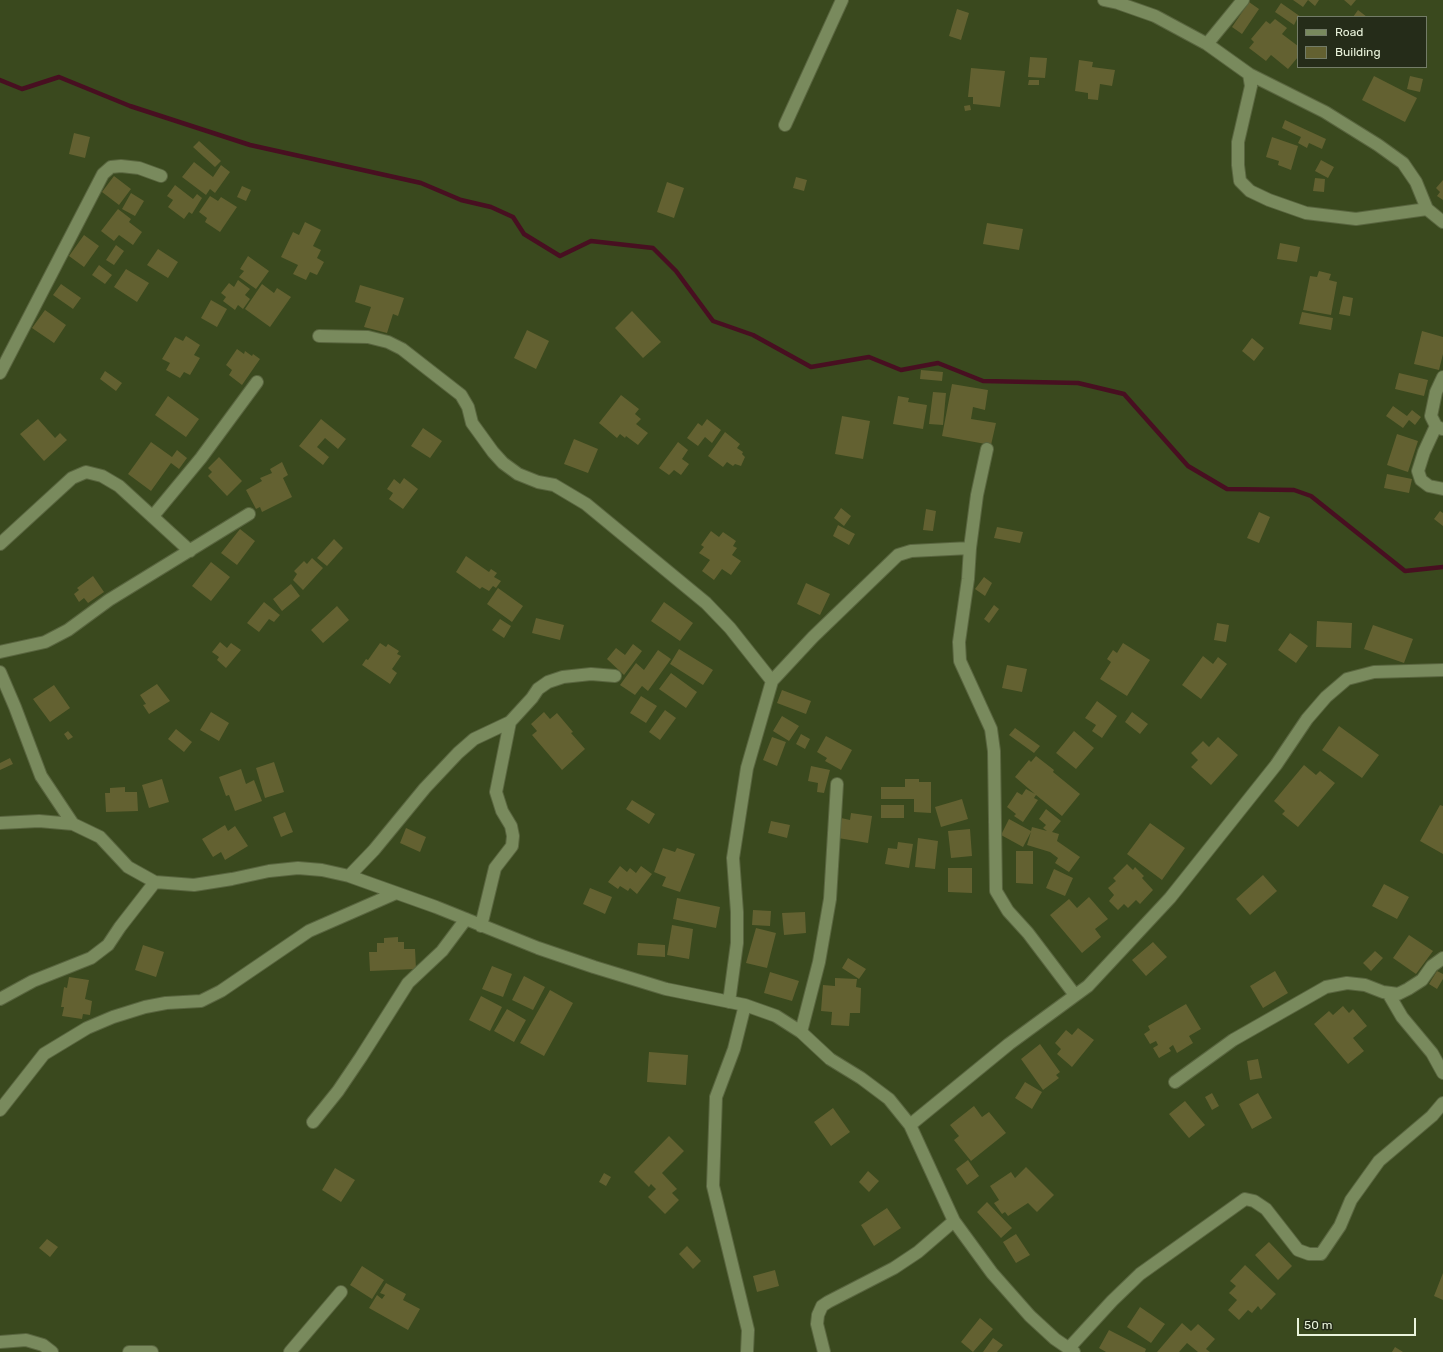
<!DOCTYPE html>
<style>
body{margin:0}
#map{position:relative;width:1443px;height:1352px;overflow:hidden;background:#3a491e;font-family:Rubik,sans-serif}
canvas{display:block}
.legend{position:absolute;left:1297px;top:16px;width:130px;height:52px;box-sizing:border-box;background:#252c19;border:1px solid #737c67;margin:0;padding:5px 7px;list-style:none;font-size:12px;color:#e9f3db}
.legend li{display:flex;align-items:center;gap:8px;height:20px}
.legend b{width:20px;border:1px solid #737c67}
.scale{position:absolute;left:1297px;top:1318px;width:119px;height:18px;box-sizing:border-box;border:2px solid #e9f3db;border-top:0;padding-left:5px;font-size:12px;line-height:14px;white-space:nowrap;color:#e9f3db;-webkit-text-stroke:3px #252c19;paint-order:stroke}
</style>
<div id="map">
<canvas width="1443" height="1352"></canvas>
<ul class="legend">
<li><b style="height:5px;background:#798a5d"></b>Road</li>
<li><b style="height:11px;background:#636131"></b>Building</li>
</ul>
<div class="scale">50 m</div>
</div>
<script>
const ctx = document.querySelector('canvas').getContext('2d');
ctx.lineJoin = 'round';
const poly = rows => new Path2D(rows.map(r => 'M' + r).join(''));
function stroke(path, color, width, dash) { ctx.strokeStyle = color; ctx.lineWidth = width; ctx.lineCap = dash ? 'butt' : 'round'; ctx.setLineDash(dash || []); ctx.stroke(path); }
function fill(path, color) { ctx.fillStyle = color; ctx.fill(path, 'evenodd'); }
stroke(poly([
 [0,80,22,89,59,77,130,106,250,145,421,183,461,200,491,207,513,217,524,234,560,256,591,241,653,248,676,271,713,321,753,335,811,367,869,357,901,370,938,363,983,381,1078,383,1124,394,1188,466,1227,489,1294,490,1311,496,1405,571,1443,567]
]), '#480f21', 4.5);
fill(poly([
 [1293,0,1319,0,1315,6,1308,0,1303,7],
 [1344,0,1356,0,1351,6],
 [1249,2,1259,9,1242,34,1232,27],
 [1281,3,1301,17,1298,17,1294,25,1275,12],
 [957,9,969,13,961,40,949,36],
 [1358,10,1367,17,1353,17],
 [1275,19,1287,28,1282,34,1298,46,1298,57,1288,69,1271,55,1266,61,1249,48,1254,42,1251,39,1266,21,1270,24],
 [1030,57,1047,58,1045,78,1028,77],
 [1079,60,1093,62,1092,67,1115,70,1112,86,1100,84,1098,100,1088,99,1088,93,1075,91],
 [971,68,1005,71,1000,107,973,104,973,97,968,97],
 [1374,76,1417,98,1405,122,1362,100],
 [1410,76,1423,79,1420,92,1407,89],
 [1029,80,1039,80,1039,85,1028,85],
 [970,105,971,110,965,111,964,106],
 [1285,120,1326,139,1322,149,1309,143,1307,148,1298,143,1301,137,1282,128],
 [74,133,90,137,85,158,69,154],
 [1272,137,1298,146,1291,170,1278,165,1279,161,1266,157],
 [199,141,221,161,215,167,193,147],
 [1321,160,1334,167,1328,178,1315,171],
 [194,162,213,177,221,165,230,172,215,193,210,189,206,195,182,177],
 [114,176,131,189,119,205,102,192],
 [796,177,807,180,804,191,793,188],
 [1315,178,1325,179,1324,192,1313,191],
 [1443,180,1443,200,1437,196,1440,192,1436,188],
 [667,182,684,188,674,218,657,212],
 [175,185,193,199,197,194,202,198,192,214,189,212,184,219,168,207,173,200,167,196],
 [242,186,251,190,246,201,237,197],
 [131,193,144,201,135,216,122,209],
 [210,196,218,201,221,197,237,207,220,232,205,222,207,218,199,212],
 [118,209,131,219,129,222,142,232,133,245,119,235,114,241,101,231],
 [305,222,321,230,313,246,321,250,317,258,324,262,317,275,310,272,306,280,293,274,298,265,281,257,293,232,299,235],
 [987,223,1023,229,1019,250,983,244],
 [84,235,99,246,84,267,69,256],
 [1280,243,1300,247,1297,262,1277,259],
 [116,245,124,251,114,265,106,260],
 [158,249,178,262,168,278,147,265],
 [248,256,269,271,256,289,239,277,244,271,240,269],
 [99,265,112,275,105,284,92,275],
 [126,269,149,283,137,302,114,287],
 [1319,271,1331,274,1329,280,1337,282,1331,315,1303,310,1310,276,1317,277],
 [238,280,250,289,245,295,250,299,243,309,238,305,235,310,223,301,226,297,221,293,229,283,234,287],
 [61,284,81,298,73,309,53,295],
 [262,284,274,293,277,288,291,297,270,327,245,309],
 [360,285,404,298,398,316,393,314,387,333,364,327,371,307,355,302],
 [1343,296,1353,298,1350,316,1339,314],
 [211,300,227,309,217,327,201,318],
 [45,310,66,325,54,343,32,328],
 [632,311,661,342,643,358,615,328],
 [1302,312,1333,318,1331,330,1299,324],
 [527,330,549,341,536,369,514,358],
 [1422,331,1443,337,1443,354,1439,370,1414,364],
 [186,336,200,345,194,355,200,358,190,375,184,372,180,378,166,370,170,363,162,359,175,337,183,341],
 [1252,338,1264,348,1254,361,1242,351],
 [237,349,244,354,245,351,252,356,253,354,260,359,242,385,229,375,232,370,226,365],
 [921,370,943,372,942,381,920,379],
 [105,371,122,383,116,391,100,379],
 [1399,373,1428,380,1424,396,1395,389],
 [952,384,988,390,985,410,973,407,971,419,996,423,991,445,942,436],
 [933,392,946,393,943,425,929,424],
 [621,395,639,409,635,414,641,419,636,424,648,433,638,445,626,436,625,438,620,434,617,438,599,423],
 [168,396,199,419,186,437,155,415],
 [898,396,909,398,908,402,927,405,923,429,893,424],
 [1393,406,1407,416,1412,410,1421,417,1415,425,1409,420,1403,428,1386,416],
 [842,416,870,421,863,459,835,454],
 [38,419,55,438,60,433,67,440,44,461,20,434],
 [321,419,346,439,338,449,325,438,317,447,329,457,323,465,299,446],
 [707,419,721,430,712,443,705,437,698,446,687,438,698,423,702,426],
 [423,428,442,441,430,458,411,446],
 [725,432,740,444,737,448,743,452,742,454,745,457,741,466,735,464,733,466,727,462,723,467,708,456],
 [1397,434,1418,441,1408,472,1387,465],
 [574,439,598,449,588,473,564,464],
 [151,442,172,457,177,450,187,458,179,469,171,463,151,491,128,474],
 [678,442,688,450,682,459,689,464,681,475,674,470,669,475,659,468],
 [219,457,242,481,227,496,208,476,212,472,208,468],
 [282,462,288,475,283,478,292,497,262,512,260,507,256,509,246,490,262,481,260,478,272,473,270,469],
 [1387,474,1412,479,1409,493,1384,488],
 [404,478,418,489,403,509,389,499,393,493,387,489,394,479,400,484],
 [841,508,851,516,844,526,834,518],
 [926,509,936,511,933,531,923,530],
 [1440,511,1443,513,1443,526,1434,519],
 [1259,512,1270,517,1259,543,1247,538],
 [838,525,855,534,849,545,833,536],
 [997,527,1023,532,1020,543,994,538],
 [240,529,255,541,237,565,221,553],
 [711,531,719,537,723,532,736,541,733,546,737,548,732,555,741,561,731,575,722,569,714,580,702,571,710,560,699,553,704,547,701,545],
 [334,539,343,548,327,566,317,558],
 [466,556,489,572,491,569,497,573,494,577,501,581,496,588,493,586,489,591,482,587,480,589,456,572],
 [312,558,323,568,303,590,293,580,297,574,294,571,304,561,307,564],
 [211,562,230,577,211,601,192,586],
 [93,576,104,592,88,603,84,598,79,602,74,594,79,590,77,588],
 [984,577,992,583,985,596,975,589],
 [806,583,830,594,820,615,797,604],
 [291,584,300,596,282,611,273,599],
 [498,588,523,606,512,622,487,604],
 [264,602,280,615,274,622,269,619,259,632,247,623],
 [664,602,693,623,680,641,651,621],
 [994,605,999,609,989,623,984,619],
 [337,606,349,620,323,643,311,630],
 [536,618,564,625,560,640,532,633],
 [500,619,511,626,504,638,492,630],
 [1317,621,1352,623,1351,648,1316,647],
 [1217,623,1229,625,1226,642,1214,640],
 [1373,625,1413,639,1404,663,1364,649],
 [1290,633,1308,646,1296,663,1278,650],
 [220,642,227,648,231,643,241,650,226,668,217,660,219,657,212,652],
 [380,643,386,647,388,644,399,651,397,654,401,656,392,669,397,673,390,684,362,665,366,659,368,660],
 [1123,643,1150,660,1127,696,1100,679,1111,662,1107,659,1113,650,1117,653],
 [633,644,642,651,624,675,607,659,616,648,625,655],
 [679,649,713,670,703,685,670,664],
 [658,650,671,659,648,691,642,686,635,695,620,685,636,663,644,670],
 [1203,656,1213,664,1218,657,1227,664,1201,699,1182,685],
 [1007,665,1027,669,1022,692,1002,688],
 [671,673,697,692,686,708,659,689],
 [157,684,170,701,149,714,143,705,146,704,140,695],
 [54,685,70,708,50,722,33,699],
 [782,690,811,701,806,714,777,703],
 [641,696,657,706,646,723,630,713],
 [1097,701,1117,716,1102,738,1092,731,1096,725,1085,718],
 [665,710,676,718,660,740,649,732],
 [211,712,229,723,219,741,200,730],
 [544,712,550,719,557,713,573,732,571,733,585,749,562,770,532,735,537,731,531,724],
 [1132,712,1148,724,1140,734,1125,722],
 [782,716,799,726,789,741,773,731],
 [1339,726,1379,755,1362,778,1322,750],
 [1015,728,1040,746,1034,753,1009,735],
 [176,729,192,742,184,752,168,739],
 [68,731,73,737,68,740,64,734],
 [1074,731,1094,748,1076,769,1056,753],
 [801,734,810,739,805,749,796,744],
 [826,736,852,750,841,770,825,761,827,758,817,752],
 [772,737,786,742,777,766,763,760],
 [1218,737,1238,755,1211,785,1191,767,1198,760,1191,753,1203,741,1209,747],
 [1036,756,1054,770,1053,772,1080,794,1062,816,1036,795,1034,798,1038,800,1023,822,1014,816,1016,814,1007,807,1017,792,1022,795,1026,789,1035,794,1015,777,1029,760,1031,762],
 [10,758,13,764,0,770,0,763],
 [274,762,284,792,265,798,256,768],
 [1304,765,1316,775,1320,771,1335,783,1298,827,1282,814,1285,811,1274,801],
 [811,766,830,770,824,793,817,792,818,783,808,781],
 [241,769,246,784,254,780,262,801,235,811,229,795,226,796,219,777],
 [162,779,169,802,149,808,142,785],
 [905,779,919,779,919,782,931,782,931,813,914,812,914,799,881,799,881,787,905,787],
 [125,787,125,792,137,792,138,811,106,812,105,793,110,793,110,788],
 [962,799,968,819,941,827,935,807],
 [632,800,655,814,649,824,626,809],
 [881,805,904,805,904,818,881,818],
 [1440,805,1443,806,1443,854,1420,841],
 [1046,809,1061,821,1052,832,1059,834,1057,841,1080,857,1069,872,1055,863,1058,858,1050,852,1027,845,1031,832,1023,847,1001,835,1009,819,1031,831,1032,827,1047,831,1043,828,1046,825,1039,819],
 [285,812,293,832,281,837,273,817],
 [851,813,872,816,868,843,838,838,841,818,850,820],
 [771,821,790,825,787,838,768,833],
 [1150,823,1185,848,1162,880,1127,854],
 [225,825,228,831,235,826,248,846,225,860,221,852,213,857,202,839],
 [406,828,426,837,420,852,400,843],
 [970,829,972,856,951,858,948,831],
 [918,838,938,841,935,869,915,867],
 [898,842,913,844,909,868,885,864,888,848,897,849],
 [663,848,675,852,677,848,695,854,680,892,662,886,666,877,654,872],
 [1016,851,1033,851,1033,884,1016,883],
 [1127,864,1133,870,1135,867,1144,876,1142,878,1153,890,1140,904,1136,900,1128,908,1124,904,1118,910,1109,901,1114,895,1108,888,1116,881,1113,878],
 [620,866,627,872,630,868,636,873,641,866,652,874,637,894,630,888,628,891,620,886,618,889,608,882],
 [948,868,972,868,972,893,948,892],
 [1054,869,1073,878,1065,896,1046,888],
 [1263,875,1277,891,1250,915,1236,899],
 [1384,884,1409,897,1397,919,1372,906],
 [590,888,612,897,605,914,583,904],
 [1089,897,1108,919,1095,929,1101,937,1082,953,1050,915,1069,899,1077,908],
 [677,898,720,907,716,928,673,919],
 [753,910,771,911,770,926,752,925],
 [805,912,806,933,784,935,782,913],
 [672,925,693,929,689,959,667,955],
 [756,928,776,933,767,968,746,963],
 [1409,935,1433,951,1416,974,1393,958],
 [398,937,398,942,404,942,404,949,415,949,416,969,370,971,369,952,377,952,377,943,384,943,384,938],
 [1153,942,1167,957,1146,976,1132,960],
 [638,943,665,945,665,957,637,955],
 [143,945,164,952,156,977,135,970],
 [1375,951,1383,958,1371,971,1363,963],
 [848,958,866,969,859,979,842,968],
 [492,966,512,974,503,997,482,989],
 [1275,971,1288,993,1263,1008,1250,986],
 [1437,971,1443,974,1443,979,1437,989,1429,984],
 [770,972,799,981,792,1001,764,993],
 [524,976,545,987,533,1010,512,1000],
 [69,977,89,980,85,999,92,1001,90,1015,83,1014,82,1019,62,1016,64,1007,61,1007,64,987,67,988],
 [835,978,857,979,856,987,861,988,860,1013,850,1013,849,1026,831,1025,832,1012,821,1011,823,985,835,986],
 [550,990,573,1003,544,1056,520,1043],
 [481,996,502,1007,490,1031,469,1020],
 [1186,1004,1201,1029,1189,1036,1193,1043,1177,1053,1173,1045,1169,1048,1171,1051,1159,1058,1153,1048,1158,1045,1156,1041,1150,1044,1144,1034,1150,1030,1148,1026],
 [1343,1006,1349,1013,1353,1009,1367,1026,1353,1038,1364,1051,1348,1064,1314,1024,1329,1011,1333,1015],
 [507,1009,526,1020,514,1042,494,1031],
 [1078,1028,1094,1040,1072,1067,1057,1054,1061,1049,1055,1043,1066,1030,1072,1035],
 [1040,1044,1060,1072,1056,1075,1059,1078,1043,1090,1021,1059],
 [649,1052,688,1055,686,1085,647,1082],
 [1258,1059,1262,1078,1250,1080,1247,1061],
 [1025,1082,1042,1092,1032,1109,1015,1098],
 [1212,1093,1219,1106,1212,1110,1205,1097],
 [1258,1093,1272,1118,1252,1129,1239,1104],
 [1185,1101,1205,1125,1189,1138,1169,1114],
 [974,1106,982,1117,989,1112,1006,1133,971,1161,954,1140,959,1136,950,1125],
 [833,1108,850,1132,831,1146,814,1122],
 [669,1136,684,1151,662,1173,677,1189,672,1193,679,1200,665,1214,648,1197,656,1189,651,1184,649,1187,634,1172],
 [968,1160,979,1176,967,1185,956,1169],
 [1026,1167,1054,1195,1037,1212,1028,1203,1008,1216,1005,1212,1002,1214,994,1203,999,1200,990,1186,1011,1172,1015,1178],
 [335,1168,355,1180,341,1202,322,1190],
 [868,1171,879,1181,869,1192,859,1182],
 [604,1173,611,1177,606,1186,599,1182],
 [987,1202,1012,1228,1001,1238,977,1212],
 [887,1208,901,1228,874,1246,861,1225],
 [1016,1234,1030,1255,1016,1263,1003,1242],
 [47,1239,58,1247,50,1257,39,1248],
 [1269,1242,1292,1266,1278,1280,1255,1255],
 [687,1246,701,1261,693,1269,679,1254],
 [1245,1265,1276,1294,1261,1310,1258,1306,1252,1313,1248,1310,1239,1320,1228,1310,1237,1300,1229,1293,1236,1286,1230,1281],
 [362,1266,384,1280,372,1299,350,1285],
 [775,1270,779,1286,757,1292,753,1276],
 [1443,1273,1443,1300,1434,1296],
 [386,1283,406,1294,403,1300,420,1309,408,1330,369,1308,377,1295,382,1299,385,1295,380,1293],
 [1140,1307,1165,1324,1151,1343,1127,1327],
 [980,1318,993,1329,973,1352,961,1342],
 [1182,1323,1191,1331,1198,1324,1215,1339,1206,1349,1210,1352,1198,1352,1187,1343,1179,1352,1157,1352],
 [1109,1330,1146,1349,1145,1352,1106,1352,1099,1348],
 [993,1338,1003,1345,997,1352,983,1352],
 [1395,1347,1403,1352,1392,1352]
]), '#636131');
const street = poly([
 [1104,0,1118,3,1155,16,1207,44,1249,74,1251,86,1238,142,1238,165,1240,181,1250,191,1269,200,1306,213,1356,219,1427,209,1443,222],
 [1207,44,1243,0],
 [1249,74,1325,112,1378,145,1403,163,1416,182,1427,209],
 [785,125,842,0],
 [319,336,368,337,388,342,402,349,461,395,468,407,472,423,493,452,503,463,518,474,538,482,554,485,586,504,706,603,730,628,772,681],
 [0,373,103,174,111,167,121,166,139,168,161,176],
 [1436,426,1424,452,1418,471,1421,480,1429,486,1443,489],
 [1442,429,1436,426,1431,416,1436,392,1443,377],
 [987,449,977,495,970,548,968,579,959,642,960,661,991,729,994,751,996,891,1008,911,1028,933,1075,995],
 [153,516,201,458,257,382],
 [0,544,72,478,86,472,102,476,119,486,190,551],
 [0,652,45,642,68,630,109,600,249,514],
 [0,672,15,707,41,776,73,824],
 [0,823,39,821,73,824,100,837,128,867,155,882,194,885,232,879,269,871,298,868,322,870,349,876,436,907,538,948,594,967,666,989,745,1005,776,1016,801,1032,830,1059,861,1078,889,1099,910,1125,954,1221,992,1273,1030,1316,1055,1339,1074,1352],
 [349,876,374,850,425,788,458,753,474,739,510,722,532,698,538,689,548,682,563,677,591,674,615,676],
 [481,926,495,868,512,846,513,836,511,826,502,811,496,792,510,722],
 [1388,993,1402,1017,1432,1053,1443,1073],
 [0,999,33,981,91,958,108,945,120,927,155,882],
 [729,1002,737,943,737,912,733,858,747,768,772,681,813,637,898,555,911,551,970,548],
 [745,1005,734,1049,716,1097,713,1186,748,1330,747,1352],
 [801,1032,819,962,830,899,837,784],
 [1175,1082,1233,1040,1326,987,1347,983,1365,985,1383,992,1398,994,1408,989,1422,980,1432,966,1443,958],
 [0,1110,44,1054,87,1028,113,1017,145,1007,166,1003,201,1001,221,991,309,931,396,893],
 [313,1122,338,1091,361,1057,408,983,442,951,466,919],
 [910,1125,1009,1044,1088,986,1170,898,1276,765,1307,719,1326,697,1347,679,1374,672,1443,670],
 [0,1342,26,1340,43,1345,52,1352],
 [1068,1349,1112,1301,1140,1274,1245,1199,1254,1201,1266,1209,1298,1250,1309,1254,1321,1254,1340,1226,1351,1200,1379,1161,1432,1116,1443,1103],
 [129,1352,152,1352],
 [290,1352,341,1292],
 [824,1352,817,1324,818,1315,822,1306,828,1302,894,1268,918,1252,954,1221]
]);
stroke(street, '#59653f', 14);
stroke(street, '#798a5d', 12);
</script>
